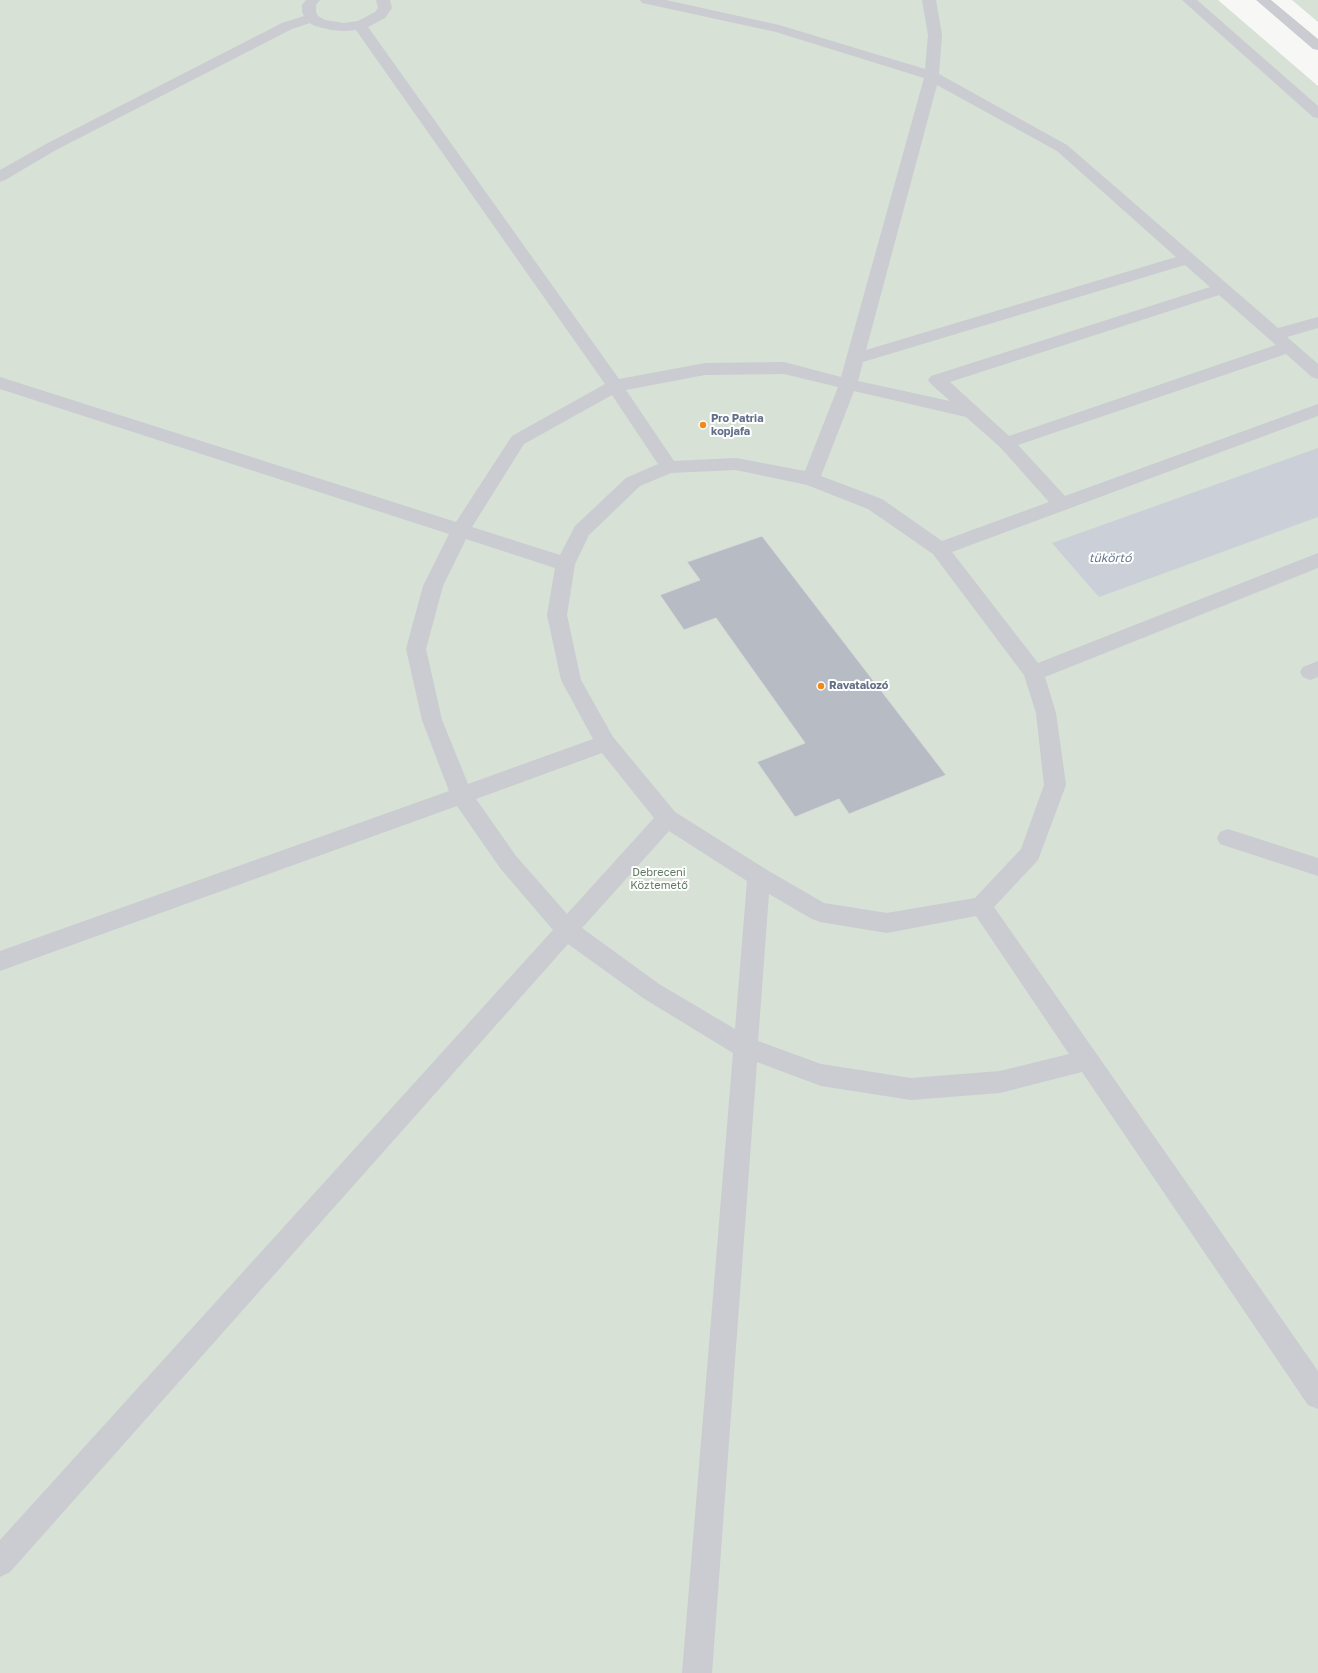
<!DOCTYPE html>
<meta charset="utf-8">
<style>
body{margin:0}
canvas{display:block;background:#f7f8f5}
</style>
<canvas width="1318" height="1673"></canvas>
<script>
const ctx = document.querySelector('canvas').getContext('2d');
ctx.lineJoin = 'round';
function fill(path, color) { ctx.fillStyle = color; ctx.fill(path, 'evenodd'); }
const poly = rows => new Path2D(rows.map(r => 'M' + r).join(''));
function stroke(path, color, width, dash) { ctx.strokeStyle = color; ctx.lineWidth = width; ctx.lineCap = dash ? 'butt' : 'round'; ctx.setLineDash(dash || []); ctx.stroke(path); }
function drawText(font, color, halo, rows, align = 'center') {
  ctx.font = font + ' "Golos Text",sans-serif'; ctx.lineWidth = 4; ctx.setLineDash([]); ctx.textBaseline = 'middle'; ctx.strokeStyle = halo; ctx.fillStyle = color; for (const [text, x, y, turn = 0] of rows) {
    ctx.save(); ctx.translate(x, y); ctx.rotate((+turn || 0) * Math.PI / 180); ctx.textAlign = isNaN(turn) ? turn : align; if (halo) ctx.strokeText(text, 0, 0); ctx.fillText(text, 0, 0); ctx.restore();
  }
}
fill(poly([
 [0,0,1218,0,1318,86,1318,1673,0,1673],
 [1292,0,1318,0,1318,22]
]), '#d7e1d6');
fill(poly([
 [1318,448,1318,517,1099,597,1052,543]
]), '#cbd0d8');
const building = poly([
 [762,536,946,775,849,814,839,799,795,817,757,762,805,743,716,618,684,630,660,595,700,580,687,562,762,536]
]);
fill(building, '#b7bbc4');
stroke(building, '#d9dad8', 1);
fill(poly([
 [306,0,320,0,316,5,316,12,318,16,325,20,344,23,358,21,375,12,378,8,376,0,390,0,392,8,385,18,368,27,619,379,705,363,784,362,841,377,924,78,776,32,647,4,642,3,640,0,666,0,779,25,925,69,928,35,922,0,936,0,942,35,939,74,1067,145,1278,328,1318,317,1318,328,1287,337,1318,364,1318,379,1312,377,1286,354,1018,445,1065,496,1318,404,1318,416,952,552,1038,663,1318,553,1318,568,1045,677,1056,713,1066,785,1038,860,994,907,1318,1371,1318,1409,1308,1405,1082,1072,1000,1093,911,1100,821,1086,757,1062,712,1673,682,1673,733,1053,643,998,568,944,10,1572,0,1577,0,1540,553,930,500,868,457,806,0,971,0,951,449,791,422,720,406,649,423,586,449,534,0,389,0,377,456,522,512,436,605,384,356,30,344,31,331,30,315,26,310,23,292,29,56,150,5,180,0,182,0,170,46,144,282,23,304,16,302,12,302,5,306,0],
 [937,85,1057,151,1176,257,866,350,937,85],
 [1185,265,1210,287,931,376,928,380,931,384,950,401,858,381,863,362,1185,265],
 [1219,295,1276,345,1009,436,950,382,1219,295],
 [784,374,838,387,805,471,736,458,674,461,626,390,705,375,784,374],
 [854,391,966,417,1000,447,1049,502,942,541,882,499,821,476,854,391],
 [612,395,658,464,626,478,575,526,560,555,472,527,524,444,612,395],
 [736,470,807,485,868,509,933,554,1024,675,1036,713,1044,785,1021,849,975,898,887,913,824,903,767,870,675,812,613,737,581,680,567,615,575,564,589,535,640,486,671,473,736,470],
 [466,539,555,568,547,615,561,680,593,739,468,784,442,720,426,649,443,586,466,539],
 [602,753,654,818,567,914,516,856,476,799,602,753],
 [669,831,747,881,735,1029,659,984,582,928,669,831],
 [769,894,812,919,820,922,887,933,976,916,1069,1054,1000,1071,911,1078,821,1064,758,1041,769,894],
 [1182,0,1197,0,1318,106,1318,118,1313,117,1182,0],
 [1256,0,1271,0,1318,39,1318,50,1313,49,1256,0],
 [1318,661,1318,677,1310,680,1303,677,1300,672,1303,667,1318,661],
 [1228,829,1318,858,1318,876,1220,844,1217,838,1220,832,1228,829]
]), '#caccd1');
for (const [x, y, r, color] of [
 [703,425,4,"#f48919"],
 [821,686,4,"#f48919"]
]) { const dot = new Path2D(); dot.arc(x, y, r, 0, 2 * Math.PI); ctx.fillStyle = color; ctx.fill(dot); stroke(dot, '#fff', 1.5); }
drawText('bold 11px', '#646f89', '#fff', [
 ["Pro Patria",711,419],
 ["kopjafa",711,432],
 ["Ravatalozó",829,686]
], 'left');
drawText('11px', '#607a62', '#fff', [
 ["Debreceni",659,873],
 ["Köztemető",659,886]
]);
drawText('italic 12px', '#65778c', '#fff', [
 ["tükörtó",1110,558]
]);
</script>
